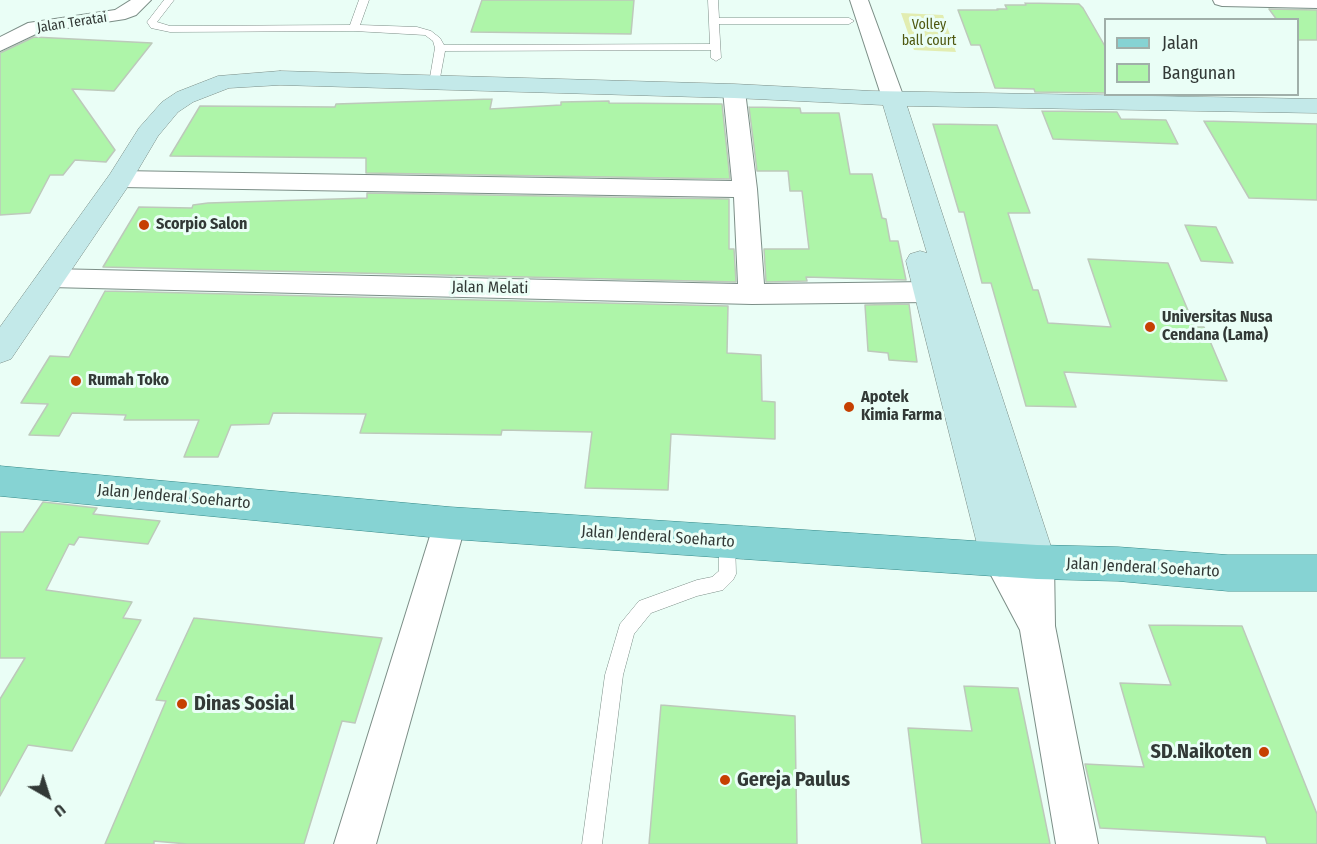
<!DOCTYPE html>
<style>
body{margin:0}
#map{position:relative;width:1317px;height:844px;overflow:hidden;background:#eafef6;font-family:"Fira Sans Condensed",sans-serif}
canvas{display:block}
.legend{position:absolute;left:1104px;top:18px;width:195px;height:78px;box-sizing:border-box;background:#eafef6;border:2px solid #a0afa9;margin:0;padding:8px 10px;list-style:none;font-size:18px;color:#323936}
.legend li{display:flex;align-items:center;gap:12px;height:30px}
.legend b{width:30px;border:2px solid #a0afa9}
.north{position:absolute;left:18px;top:766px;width:60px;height:60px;-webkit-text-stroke:4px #eafef6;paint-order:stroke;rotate:141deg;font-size:16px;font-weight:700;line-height:24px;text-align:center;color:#323936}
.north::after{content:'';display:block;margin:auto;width:21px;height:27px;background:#323936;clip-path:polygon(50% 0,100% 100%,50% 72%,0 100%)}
</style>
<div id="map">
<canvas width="1317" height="844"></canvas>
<ul class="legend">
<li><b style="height:8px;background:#86d3d3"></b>Jalan</li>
<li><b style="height:16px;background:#aef5a9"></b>Bangunan</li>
</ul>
<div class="north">U</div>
</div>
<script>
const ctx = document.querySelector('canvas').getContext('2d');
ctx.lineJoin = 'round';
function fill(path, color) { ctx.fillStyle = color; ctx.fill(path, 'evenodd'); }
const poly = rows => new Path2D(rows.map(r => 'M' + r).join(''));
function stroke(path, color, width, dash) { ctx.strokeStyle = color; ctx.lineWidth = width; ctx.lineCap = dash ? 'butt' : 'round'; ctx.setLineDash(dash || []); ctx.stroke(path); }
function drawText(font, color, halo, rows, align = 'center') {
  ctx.font = font + ' "Fira Sans Condensed",sans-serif'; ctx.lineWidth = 6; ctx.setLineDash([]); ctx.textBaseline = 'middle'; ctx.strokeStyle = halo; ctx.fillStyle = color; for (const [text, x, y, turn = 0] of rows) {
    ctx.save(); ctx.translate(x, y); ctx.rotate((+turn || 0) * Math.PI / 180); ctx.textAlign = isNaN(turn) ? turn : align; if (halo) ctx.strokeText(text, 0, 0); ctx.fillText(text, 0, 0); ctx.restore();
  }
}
fill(poly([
 [901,13,943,15,956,52,914,50]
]), '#e2edb1');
const building = poly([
 [482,0,634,0,631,34,471,32,482,0],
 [1025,3,1079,4,1083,8,1106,48,1106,93,1035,92,1034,89,995,88,980,45,971,45,958,10,998,10,997,9,1007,9,1005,5,1026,5,1025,3],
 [1269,9,1317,10,1317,40,1298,40,1298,20,1277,20,1269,9],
 [34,37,152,43,114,91,72,89,115,150,106,162,75,160,63,175,50,175,30,213,0,215,0,53,34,37],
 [492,99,490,109,561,105,561,102,609,101,609,103,722,104,730,179,366,173,366,158,170,156,200,106,335,107,336,104,492,99],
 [749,107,800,108,801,113,839,113,850,174,872,174,882,218,886,219,890,241,898,241,906,280,806,277,807,281,766,282,764,249,809,249,802,191,790,191,788,171,757,171,749,107],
 [1042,111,1117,112,1121,119,1166,120,1178,144,1053,139,1042,111],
 [1204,121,1317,124,1317,200,1249,198,1204,121],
 [933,124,997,125,1030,213,1008,213,1033,290,1038,290,1048,323,1111,327,1088,259,1168,263,1195,327,1204,327,1227,381,1064,372,1076,407,1026,406,991,283,982,283,964,212,959,212,933,124],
 [367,193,729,199,729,249,734,249,736,282,103,267,139,207,192,208,193,205,208,203,367,198,367,193],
 [1185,225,1216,227,1233,263,1201,261,1185,225],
 [105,291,728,306,727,353,761,355,762,401,775,402,775,439,671,434,668,490,585,488,592,432,502,430,501,435,360,433,366,414,273,413,269,424,231,425,218,457,184,457,199,420,124,420,126,415,72,413,59,436,29,435,48,404,21,403,50,356,69,357,105,291],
 [909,304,917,362,889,360,888,353,868,351,865,305,909,304],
 [43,502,97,508,93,514,160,521,148,544,79,537,74,545,69,544,46,590,132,602,123,618,141,620,72,751,28,745,0,796,0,699,25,658,0,658,0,532,23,532,43,502],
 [194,618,382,638,355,723,342,721,304,844,187,844,154,841,154,844,105,844,166,701,156,700,194,618],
 [1149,625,1242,626,1317,814,1317,844,1267,844,1265,837,1100,828,1085,764,1144,767,1120,683,1171,685,1149,625],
 [964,686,1018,688,1050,844,922,844,908,728,972,731,964,686],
 [661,705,795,716,797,844,649,844,661,705]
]);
fill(building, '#aef5a9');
stroke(building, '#bdc9bb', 1.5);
const lane = poly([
 [164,0,174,0,157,22,170,26,350,25,359,0,369,0,360,25,417,27,431,31,440,38,444,45,710,44,708,0,718,0,719,18,849,18,854,21,849,24,719,24,721,58,716,61,711,58,711,50,445,51,439,83,434,86,429,83,435,48,433,41,425,35,354,31,170,32,151,28,147,22,164,0],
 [727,534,733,537,735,542,736,574,733,580,723,590,697,596,651,613,634,634,623,675,602,844,582,844,605,675,620,624,639,601,697,580,712,577,719,571,719,542,721,537,727,534]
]);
const street = poly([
 [131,0,151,0,136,15,125,19,40,32,0,51,0,37,28,23,115,10,131,0],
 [850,0,868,0,904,98,901,103,893,104,885,103,882,98,850,0],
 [1213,0,1317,0,1317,8,1222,6,1215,4,1213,0],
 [734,85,741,87,745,91,757,189,764,284,929,282,938,285,942,292,938,299,929,302,752,304,50,287,41,285,37,278,41,271,50,269,738,284,734,197,120,187,112,184,108,179,112,174,120,171,732,181,723,91,727,87,734,85],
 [450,508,462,513,466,523,376,844,334,844,434,523,438,513,450,508],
 [1000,544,1012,549,1020,563,1025,551,1037,546,1049,551,1054,562,1055,626,1098,844,1056,844,1020,630,983,560,988,549,1000,544]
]);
const secondary = poly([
 [280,71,734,84,872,91,1317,99,1317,113,907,106,1056,562,1050,574,1037,579,1024,574,1018,561,1013,572,1000,577,987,572,981,560,906,261,910,254,920,251,927,253,883,105,734,98,280,85,229,88,193,102,178,112,158,136,129,185,11,359,0,363,0,327,110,174,139,128,162,102,177,92,218,76,280,71]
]);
const primary = poly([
 [0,466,450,507,1037,545,1118,547,1228,555,1317,555,1317,591,1228,591,1118,581,1037,579,450,539,0,496,0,466]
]);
stroke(lane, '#7c8e87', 1);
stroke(street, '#7c8e87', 2);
stroke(secondary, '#7c8e87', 1);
stroke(primary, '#358a89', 1);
fill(lane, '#fff');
fill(street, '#fff');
fill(secondary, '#c3e9e9');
fill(primary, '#86d3d3');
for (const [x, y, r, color] of [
 [144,225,6,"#c64002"],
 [1150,327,6,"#c64002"],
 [76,381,6,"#c64002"],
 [849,407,6,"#c64002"],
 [182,704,6,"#c64002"],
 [1264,752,6,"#c64002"],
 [725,780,6,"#c64002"]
]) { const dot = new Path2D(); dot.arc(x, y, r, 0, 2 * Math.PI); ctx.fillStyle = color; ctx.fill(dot); stroke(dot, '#eafef6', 2); }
drawText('14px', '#323936', '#eafef6', [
 ["Jalan Teratai",72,23,-9]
]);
drawText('14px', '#4f5810', '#eafef6', [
 ["Volley",929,25],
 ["ball court",929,41]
]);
drawText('bold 16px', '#323936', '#eafef6', [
 ["Scorpio Salon",156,225],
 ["Universitas Nusa",1162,318],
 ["Cendana (Lama)",1162,336],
 ["Rumah Toko",88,381],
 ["Apotek",861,398],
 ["Kimia Farma",861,416]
], 'left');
drawText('16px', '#323936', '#eafef6', [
 ["Jalan Melati",490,288,1],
 ["Jalan Jenderal Soeharto",174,497,5],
 ["Jalan Jenderal Soeharto",658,537,4],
 ["Jalan Jenderal Soeharto",1143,568,3]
]);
drawText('bold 20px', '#323936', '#eafef6', [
 ["Dinas Sosial",194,704],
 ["SD.Naikoten",1252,752,"right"],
 ["Gereja Paulus",737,780]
], 'left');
</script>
